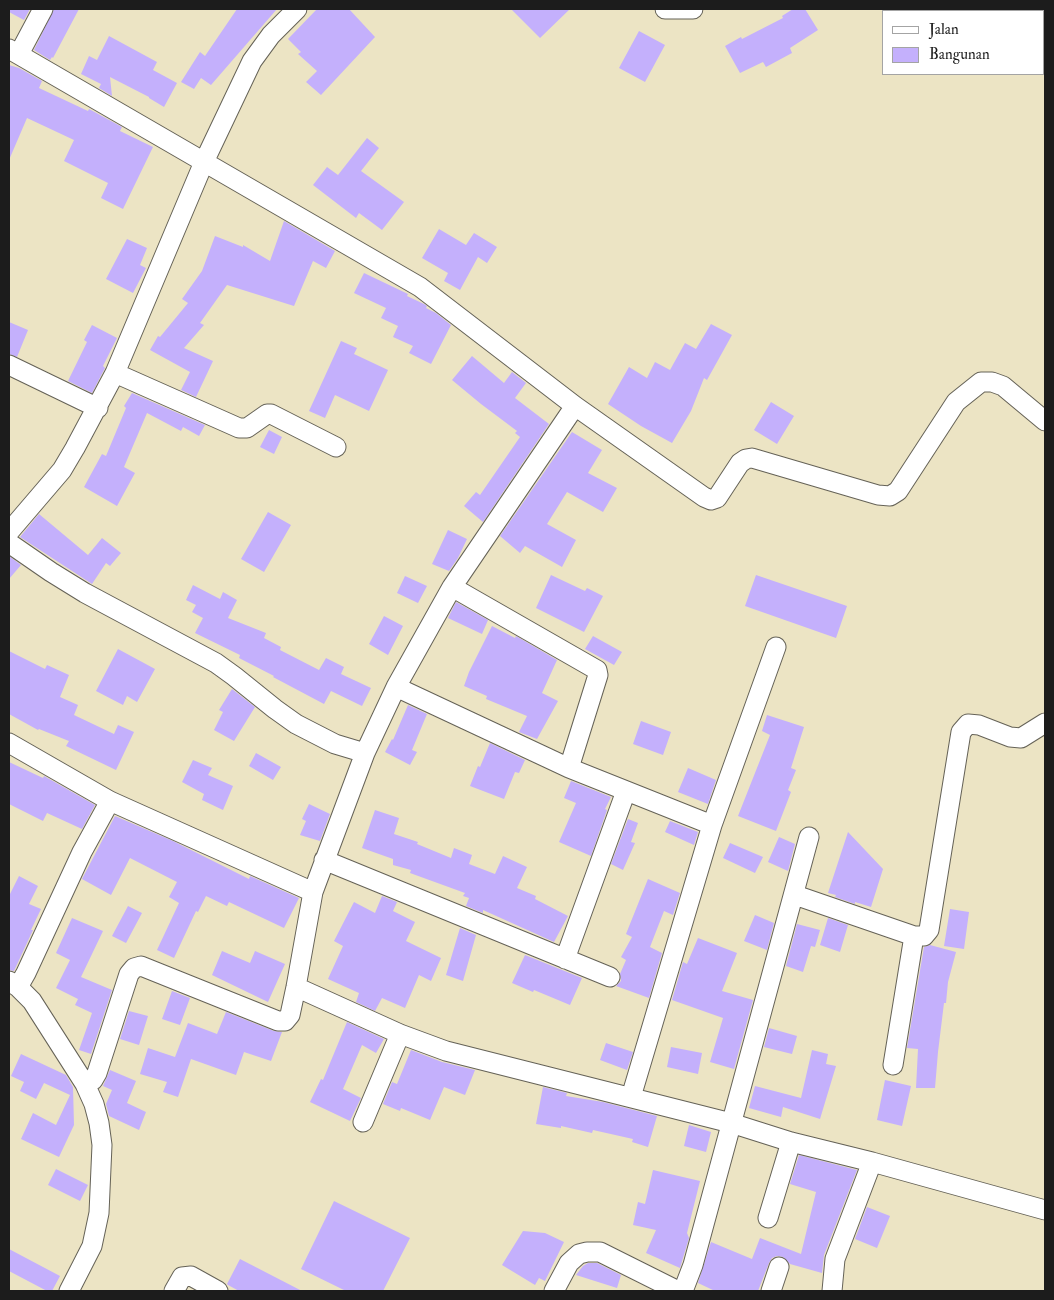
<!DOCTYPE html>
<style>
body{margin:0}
#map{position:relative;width:1054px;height:1300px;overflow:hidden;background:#ece4c4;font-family:"IM FELL Double Pica",serif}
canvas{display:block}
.frame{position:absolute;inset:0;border:10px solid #1c1c1c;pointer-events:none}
.legend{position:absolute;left:882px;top:10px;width:162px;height:65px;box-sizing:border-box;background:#fff;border:1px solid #a4a4a4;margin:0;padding:6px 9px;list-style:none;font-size:15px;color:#1c1c1c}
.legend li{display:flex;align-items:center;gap:10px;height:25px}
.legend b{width:25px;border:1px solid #a4a4a4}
</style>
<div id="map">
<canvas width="1054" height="1300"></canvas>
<div class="frame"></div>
<ul class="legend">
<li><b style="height:6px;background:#fff"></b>Jalan</li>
<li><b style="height:14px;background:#c4b0fc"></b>Bangunan</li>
</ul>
</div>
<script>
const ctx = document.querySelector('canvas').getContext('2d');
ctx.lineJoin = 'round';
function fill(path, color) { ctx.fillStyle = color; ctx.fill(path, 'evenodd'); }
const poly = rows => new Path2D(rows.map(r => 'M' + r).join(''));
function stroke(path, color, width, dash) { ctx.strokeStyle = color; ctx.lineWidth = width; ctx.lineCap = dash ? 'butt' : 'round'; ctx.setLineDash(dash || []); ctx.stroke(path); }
fill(poly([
 [9,9,30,9,24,20,9,12],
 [54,9,79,9,53,58,52,57,50,60,34,50],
 [237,9,277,9,211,85,201,78,194,89,181,82,200,52,205,56],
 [317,9,349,9,375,37,321,95,306,82,317,71,298,54,301,52,288,39],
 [511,9,570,9,540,38],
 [793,9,805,9,818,30,790,48,792,53,766,67,763,62,740,73,725,46,741,37,742,39,783,18,782,16],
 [639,31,665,45,645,82,619,68],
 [109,36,157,62,153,70,177,83,164,107,149,98,149,97,110,77,112,96,99,88,101,84,81,74,89,56,97,60],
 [9,65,19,68,42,81,39,88,88,111,89,109,122,127,120,131,153,147,123,209,101,198,108,183,64,161,74,140,27,118,9,160],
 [367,138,379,148,361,171,404,202,382,230,359,213,356,218,313,185,327,167,338,175],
 [284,221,335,251,326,268,313,261,294,306,227,285,200,323,204,325,184,348,213,361,196,397,181,390,190,372,150,350,158,336,160,337,188,303,182,299,202,271,215,236,243,247,243,245,270,261],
 [439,229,466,245,474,233,497,247,487,263,478,257,460,290,444,281,448,273,422,258],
 [127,239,147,248,140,265,146,268,133,293,106,279],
 [364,273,408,294,407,296,424,304,427,306,426,308,436,313,451,325,431,364,409,353,413,346,393,337,398,326,381,318,386,308,354,293],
 [9,322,28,330,17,357,9,354],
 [711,324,732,335,707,380,704,378,691,411,672,443,641,426,608,404,629,367,647,378,655,362,670,370,685,343,696,349],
 [92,325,117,338,103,366,105,368,92,393,68,381,87,342,84,340],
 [341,341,357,348,354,354,388,370,369,411,335,395,325,418,309,411],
 [472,356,504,383,512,372,526,383,515,398,549,424,483,522,464,506,476,492,480,495,520,437,515,433,517,431,481,404,452,380],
 [132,393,205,425,199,436,183,427,181,431,147,413,124,467,135,473,117,506,84,487,102,454,106,456,126,408,124,406],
 [771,402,794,416,777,444,754,430],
 [269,430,282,437,274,454,260,447],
 [572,432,602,450,588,473,617,488,603,512,567,492,547,524,576,540,562,567,525,546,520,553,500,536],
 [268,512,291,525,264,572,241,559],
 [39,514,88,555,102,538,121,553,110,566,106,563,92,584,20,537],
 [448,530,467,539,458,558,449,571,432,564],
 [9,556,21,565,9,579],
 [551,575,585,591,587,588,603,596,584,632,536,608],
 [756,575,847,606,836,638,745,606],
 [405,576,427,586,418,603,397,593],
 [193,585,220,599,223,592,237,600,228,618,266,633,264,638,281,647,280,650,319,670,326,658,344,667,341,674,371,688,362,706,331,691,324,704,273,677,274,676,239,658,240,655,195,633,203,618,192,612,196,605,186,600],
 [456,602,488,620,482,634,448,618],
 [384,616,403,626,388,655,369,644],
 [492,626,515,638,516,636,557,660,542,693,558,701,537,739,519,732,527,716,486,699,487,696,464,686,469,672],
 [593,636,622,652,614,665,585,649],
 [118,649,155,669,137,702,127,696,123,705,96,691],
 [9,651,45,669,47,665,69,675,60,697,78,705,74,715,114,734,118,725,134,732,116,770,66,746,69,741,39,729,38,730,9,714],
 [232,689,255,707,234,741,214,730,223,712,219,710],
 [408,705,427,714,412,750,417,752,410,765,385,752,392,739,393,740],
 [767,715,804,727,791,768,796,770,788,790,791,792,776,831,738,816,770,735,762,731],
 [641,721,671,732,663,755,633,744],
 [490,743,525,760,519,773,515,772,504,799,470,786,478,766,480,767],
 [256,753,281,767,273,780,249,766],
 [193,760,212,768,208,775,233,786,223,810,202,800,204,794,182,782],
 [9,762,43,778,44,776,95,805,82,829,47,813,43,821,9,804],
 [688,768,716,780,708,804,678,792],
 [571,781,611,797,605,809,607,810,591,856,559,842,576,803,564,798],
 [309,804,330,814,320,841,300,835,306,821,302,819],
 [375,810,399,818,394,834,418,842,417,844,451,858,454,848,472,855,469,864,495,874,503,856,527,867,517,888,536,896,535,899,568,916,554,942,483,910,483,913,466,906,469,898,463,896,465,893,410,873,411,870,393,865,393,859,362,848],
 [115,816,173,841,249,879,250,876,299,898,284,928,229,902,227,906,206,896,198,912,196,911,174,958,157,950,179,903,169,897,177,882,130,858,111,895,82,879],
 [628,819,638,823,631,842,635,843,623,870,611,864],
 [670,821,698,832,694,845,665,832],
 [848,832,883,869,871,907,855,902,855,904,835,897,836,895,828,893],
 [779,837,795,844,788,871,768,862],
 [730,843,763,857,755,873,723,858],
 [19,876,38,886,29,904,41,909,31,930,33,930,14,971,9,970,9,896],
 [648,879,680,893,673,915,664,911,650,947,662,953,649,998,616,986,621,981,620,974,626,960,621,957,632,937,626,934],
 [382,896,397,902,393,911,415,922,406,941,441,958,431,981,419,975,405,1008,382,998,375,1011,356,1002,359,993,328,979,343,946,334,941,354,902,375,913],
 [128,906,142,913,126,943,112,936],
 [950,909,969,912,964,949,944,946],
 [755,915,774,923,767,950,744,941],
 [72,918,103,931,81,977,112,990,91,1054,79,1050,92,1013,75,1005,78,999,56,988,70,960,56,953],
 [828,918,848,925,840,952,820,945],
 [797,924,820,930,815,947,811,946,803,972,786,966],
 [460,928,476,935,463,981,446,975],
 [698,938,737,953,722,991,753,1000,734,1069,710,1062,723,1018,672,1000,683,962,687,964],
 [930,945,956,952,948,982,946,1003,944,1003,938,1052,935,1088,916,1088,918,1049,907,1048,924,947],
 [222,951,250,963,255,951,285,964,268,1002,212,975],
 [525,955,582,978,570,1005,534,990,533,992,512,983],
 [172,991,190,998,180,1025,162,1019],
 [129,1011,148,1016,139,1045,120,1039],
 [226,1012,274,1031,282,1032,271,1061,244,1052,236,1075,191,1059,178,1097,163,1092,167,1082,140,1074,148,1048,175,1057,188,1023,217,1034],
 [347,1022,384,1039,376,1053,362,1045,343,1089,361,1098,350,1121,310,1102,321,1079,323,1080],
 [769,1028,797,1036,792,1054,764,1047],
 [606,1043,633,1052,627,1070,600,1060],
 [671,1047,702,1053,698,1074,667,1067],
 [411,1050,442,1062,475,1070,465,1095,444,1087,430,1120,401,1108,400,1111,383,1104,392,1082,397,1084],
 [812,1050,828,1054,826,1064,836,1066,820,1119,783,1107,781,1117,749,1108,755,1086,801,1098],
 [21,1054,66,1075,73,1087,74,1125,59,1157,21,1139,33,1113,56,1125,70,1095,44,1083,36,1099,20,1091,24,1082,11,1076],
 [110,1070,136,1081,127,1103,146,1112,139,1130,109,1116,106,1104,112,1090,103,1086],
 [885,1080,911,1086,902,1126,877,1120],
 [543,1087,567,1093,566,1096,603,1102,657,1116,648,1147,632,1142,633,1139,593,1130,592,1133,561,1126,561,1128,536,1124],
 [689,1125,711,1132,706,1152,684,1146],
 [799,1155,857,1170,824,1255,822,1273,790,1264,783,1257,777,1256,772,1258,769,1263,758,1291,715,1291,698,1283,711,1242,752,1259,760,1238,801,1254,816,1192,790,1184],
 [56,1169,88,1185,80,1201,48,1185],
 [653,1170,700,1181,687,1233,689,1238,680,1268,646,1253,656,1230,633,1225,638,1202,645,1204],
 [334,1201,410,1238,383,1291,346,1291,301,1269],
 [867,1207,890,1216,877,1248,855,1239],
 [523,1231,545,1233,564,1242,545,1281,539,1278,535,1285,502,1265],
 [9,1249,60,1276,52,1291,47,1291,9,1271],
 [240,1259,302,1291,239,1291,228,1285,227,1284],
 [588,1263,597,1263,621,1275,617,1288,576,1275,583,1266]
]), '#c4b0fc');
const minor = poly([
 [665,9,693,9],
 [9,49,420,287,575,406,704,497,711,500,717,498,740,463,746,459,752,458,878,495,890,496,898,491,956,402,981,382,992,382,1003,386,1045,421],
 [19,54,43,9],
 [9,365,98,408],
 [115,373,239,428,247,428,267,414,271,414,336,447],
 [9,532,62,470,75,448,115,373,204,162,252,61,271,35,297,9],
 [9,543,51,572,85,593,216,663,234,676,275,709,296,724,335,744,365,753],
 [452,587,597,670,598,675,569,768],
 [396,687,569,768,712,825],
 [9,743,110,801,313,892],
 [324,860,610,977],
 [795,895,914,936,924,936,929,930,961,732,968,724,979,725,1010,737,1021,738,1045,723],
 [565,959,626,791],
 [9,981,18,987,32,1001,85,1084,94,1104,99,1123,102,1145,99,1213,92,1246,69,1291],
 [18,987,26,973,82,852,110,801],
 [296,987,400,1034,446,1051,731,1123,791,1142,872,1162,1045,1210],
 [893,1065,914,936],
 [85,1084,93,1080,97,1073,129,974,134,968,141,966,278,1021,285,1021,290,1015,296,987,313,892,365,753,396,687,452,587,575,406],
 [631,1097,712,825,776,647],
 [363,1122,400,1034],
 [768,1218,791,1142],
 [174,1291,182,1277,191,1276,218,1291],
 [554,1291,569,1263,579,1254,587,1252,600,1252,678,1291],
 [683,1291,693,1265,809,837],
 [771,1291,779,1267],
 [832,1291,835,1259,872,1162]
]);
stroke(minor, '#656257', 21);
stroke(minor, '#fff', 19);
</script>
